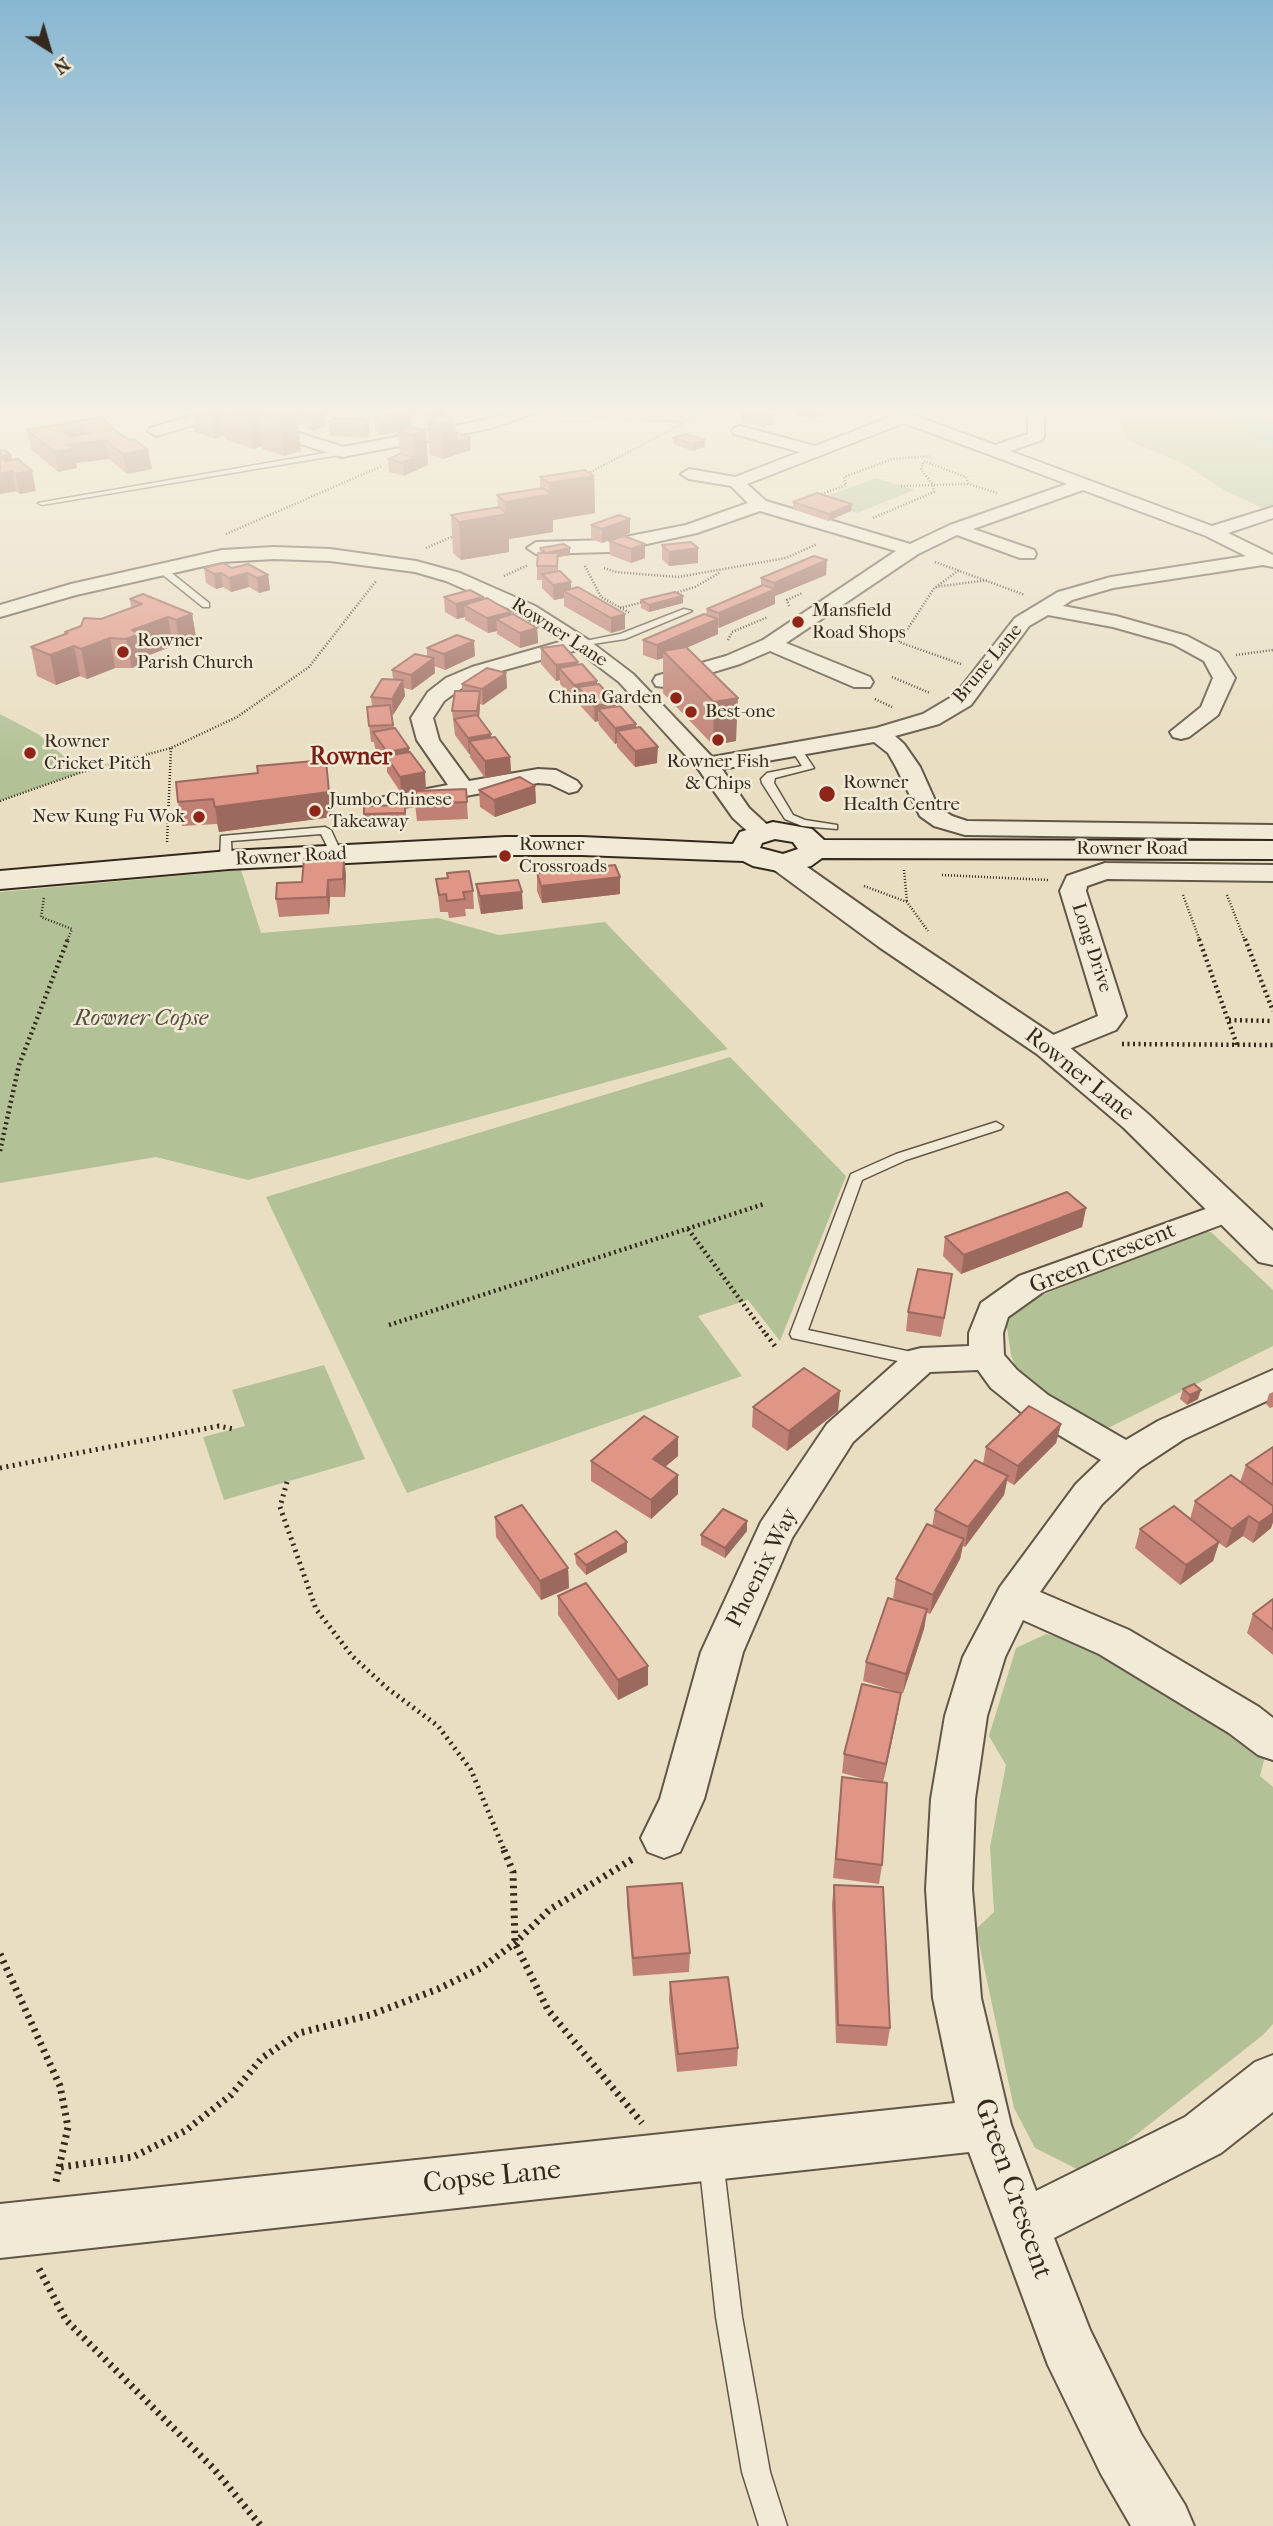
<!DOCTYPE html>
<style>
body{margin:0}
#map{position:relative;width:1273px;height:2526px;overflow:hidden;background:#e9dec2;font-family:"IM FELL French Canon",serif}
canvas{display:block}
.north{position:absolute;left:14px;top:14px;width:70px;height:70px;-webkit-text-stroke:5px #f1ead7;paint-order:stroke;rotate:143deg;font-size:19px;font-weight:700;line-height:28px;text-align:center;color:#35291e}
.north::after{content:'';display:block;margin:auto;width:24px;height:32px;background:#35291e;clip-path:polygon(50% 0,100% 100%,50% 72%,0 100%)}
</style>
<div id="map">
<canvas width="1273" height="2526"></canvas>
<div class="north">N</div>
</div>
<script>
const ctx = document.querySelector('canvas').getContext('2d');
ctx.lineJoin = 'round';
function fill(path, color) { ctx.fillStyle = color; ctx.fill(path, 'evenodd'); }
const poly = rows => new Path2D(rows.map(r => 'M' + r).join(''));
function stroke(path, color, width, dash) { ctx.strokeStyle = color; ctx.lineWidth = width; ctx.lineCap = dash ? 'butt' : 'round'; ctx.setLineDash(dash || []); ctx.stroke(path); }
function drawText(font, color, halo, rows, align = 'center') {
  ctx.font = font + ' "IM FELL French Canon",serif'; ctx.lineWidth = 5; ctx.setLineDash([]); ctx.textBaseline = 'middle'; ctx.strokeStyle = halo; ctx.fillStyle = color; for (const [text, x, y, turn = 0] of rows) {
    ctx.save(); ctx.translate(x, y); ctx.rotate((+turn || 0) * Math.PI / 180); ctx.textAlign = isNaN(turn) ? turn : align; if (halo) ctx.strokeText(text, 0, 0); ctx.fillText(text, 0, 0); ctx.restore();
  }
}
fill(poly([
 [1114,407,1273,407,1273,513,1226,491,1184,464,1129,441,1116,415],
 [876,478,915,490,857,513,816,500],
 [0,714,38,734,82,772,0,801],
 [241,870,261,933,438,918,499,935,605,922,728,1049,248,1180,156,1157,0,1183,0,892],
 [730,1057,846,1176,780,1341,748,1300,698,1316,742,1376,407,1493,266,1197],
 [1186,1231,1211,1232,1273,1290,1273,1346,1108,1428,1019,1376,1011,1355,1006,1321,1023,1303,1157,1248],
 [324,1365,365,1459,224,1500,203,1437,245,1426,232,1390],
 [1046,1634,1099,1646,1265,1756,1260,1776,1273,1787,1273,2024,1263,2035,1127,2142,1126,2158,1079,2170,1035,2148,1014,2108,976,1929,994,1912,990,1847,1006,1765,989,1736,1016,1648]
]), '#b3c296');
fill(poly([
 [1220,407,1248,407,1273,426,1273,445,1264,443,1239,426,1220,407]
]), '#97bcb2');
const service = poly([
 [342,450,345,454,42,505,38,503,342,450],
 [158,567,164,567,209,603,209,607,203,607,158,571,158,567],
 [684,609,692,611,625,639,580,646,575,643,620,634,684,609],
 [796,746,800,747,814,768,775,778,774,783,793,815,805,820,837,825,837,829,802,826,785,819,762,783,761,779,767,773,802,766,791,749,796,746],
 [325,827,331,830,342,854,340,856,332,856,321,834,231,841,232,860,226,864,220,860,221,836,325,827],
 [996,1122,1003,1126,1001,1129,906,1160,862,1180,808,1330,921,1354,927,1356,929,1360,927,1364,921,1366,792,1338,790,1334,851,1174,896,1154,996,1122],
 [711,2148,720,2151,723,2160,742,2317,770,2472,787,2526,759,2526,742,2472,716,2317,699,2160,702,2151,711,2148]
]);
const minor = poly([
 [200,407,218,407,343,447,485,420,524,407,546,407,544,410,488,429,342,457,217,418,156,436,148,431,150,428,205,412,200,407],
 [869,407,891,407,995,445,1028,434,1028,407,1044,407,1044,437,1042,440,1010,451,1212,526,1273,507,1273,518,1228,533,1273,555,1273,567,1263,565,1113,588,1072,600,1063,606,1116,616,1187,636,1219,653,1235,678,1218,715,1189,737,1181,739,1173,737,1170,732,1201,707,1213,678,1204,661,1173,644,1113,627,1048,615,1029,626,971,705,939,724,895,736,904,744,920,767,938,807,952,816,967,821,1273,825,1273,839,965,835,934,826,920,816,896,767,888,753,874,742,722,769,749,808,775,832,772,837,763,839,754,837,733,818,699,770,619,682,577,650,486,675,462,688,444,701,433,718,439,740,469,781,538,769,556,770,577,781,581,786,577,791,569,793,550,784,538,783,387,810,379,808,375,803,379,798,448,785,417,740,411,718,428,692,446,678,472,667,563,641,521,614,446,581,415,572,330,561,274,559,222,562,76,595,0,617,0,605,71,584,222,550,274,547,330,549,416,561,460,573,535,606,587,639,633,674,712,757,876,728,923,714,955,695,1015,618,1058,592,1111,577,1246,556,1206,536,1083,490,973,529,1034,550,1036,554,1034,558,1020,558,957,535,918,554,786,643,870,677,873,682,870,687,854,687,770,651,740,664,664,687,656,686,653,681,656,676,726,656,763,640,896,551,760,511,697,533,610,552,536,554,527,548,536,542,610,540,686,525,748,503,731,486,689,479,681,474,689,469,735,477,800,452,734,434,732,431,734,428,740,426,815,446,890,417,869,407],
 [904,423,988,454,1067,484,950,525,910,544,766,501,747,484,904,423],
 [1105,863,1273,865,1273,881,1107,879,1087,886,1086,891,1126,1016,1116,1030,1059,1053,1049,1056,1039,1053,1035,1047,1039,1041,1098,1016,1060,891,1067,876,1105,863],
 [1228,1201,1239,1204,1244,1211,1239,1218,1043,1292,1008,1317,1003,1333,1004,1355,1017,1370,1048,1395,1126,1440,1158,1421,1273,1370,1273,1398,1184,1439,1140,1468,1102,1504,1040,1592,1129,1630,1259,1707,1273,1718,1273,1760,1258,1755,1229,1733,1099,1654,1023,1620,1005,1657,987,1716,975,1799,972,1889,981,1998,1011,2125,1036,2191,1185,2117,1255,2062,1273,2055,1273,2112,1221,2153,1054,2238,1090,2330,1141,2434,1185,2505,1194,2526,1131,2526,1101,2474,1048,2365,969,2152,0,2258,0,2204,955,2103,933,1998,926,1889,931,1799,945,1716,963,1657,1000,1587,1076,1484,1101,1460,1022,1413,991,1388,978,1370,930,1372,853,1442,792,1538,743,1652,704,1799,680,1852,664,1858,648,1852,641,1838,660,1799,701,1652,761,1522,827,1424,909,1351,921,1348,969,1346,969,1333,981,1303,1019,1276,1228,1201]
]);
const tertiary = poly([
 [783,854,793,857,901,933,1061,1040,1148,1114,1273,1231,1273,1265,1259,1262,1124,1128,1037,1054,879,947,773,869,769,863,773,857,783,854]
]);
const secondary = poly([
 [773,822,812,829,824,840,1273,841,1273,859,822,858,811,866,783,872,753,866,743,861,582,855,505,855,229,869,0,889,0,871,229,851,505,837,582,837,733,844,740,832,773,822],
 [775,839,793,842,798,849,783,854,760,848,762,843,775,839]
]);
stroke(service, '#625647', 3);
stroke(minor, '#625647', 4);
stroke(tertiary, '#625647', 4);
stroke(secondary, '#35291e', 4);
stroke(poly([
 [556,415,684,422],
 [352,421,361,418,369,407],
 [585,475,691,419,716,410,740,407],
 [901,486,969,484],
 [816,496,846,485,844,477,892,459,930,456],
 [873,518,934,492,933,485,921,469,924,461,966,477,969,484,997,493],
 [226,534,382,466],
 [426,548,456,535],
 [935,562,1025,595],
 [585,566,601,597,630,613],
 [604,568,615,572,678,577,786,558,817,544],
 [504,576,528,565],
 [936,587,959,570],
 [672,594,695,587,721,572],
 [789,606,787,600,802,593],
 [620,608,647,601],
 [728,640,732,632,768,617],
 [1236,655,1273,650],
 [961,664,899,642,935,587,988,580],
 [892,677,930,693],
 [875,699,892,707],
 [0,801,82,772,171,748,237,717,309,667,376,581],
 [167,842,171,748],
 [904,870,907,902],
 [942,875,1049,880],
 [864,886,907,902,928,931],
 [1183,895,1200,941],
 [1227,895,1245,941],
 [44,898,41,917,72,929,67,941]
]), '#35291e', 2.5, [1, 2]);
stroke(poly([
 [1199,939,1237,1045],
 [1245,939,1273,1011],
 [1229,1020,1273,1021],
 [1122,1044,1273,1045],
 [0,1151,19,1065,68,939],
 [688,1229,767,1336],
 [389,1325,764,1204]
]), '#35291e', 4.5, [2, 3.5]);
stroke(poly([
 [766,1334,777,1349],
 [0,1468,219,1426,233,1429],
 [287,1482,280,1507,316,1609,352,1656,387,1688,438,1726,471,1770,505,1852]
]), '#35291e', 5, [2, 4.5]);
stroke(poly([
 [504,1850,513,1872,515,1943,548,2010,642,2123],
 [0,1954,60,2086,68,2127,55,2186],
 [61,2167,133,2157,185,2131,231,2095,262,2058,299,2033,370,2015,438,1989,481,1968,515,1943,549,1910,636,1857],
 [39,2269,66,2320,214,2469,261,2526]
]), '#35291e', 7, [2.5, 5]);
fill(service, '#f1ead7');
fill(minor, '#f1ead7');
fill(tertiary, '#f1ead7');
fill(secondary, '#f1ead7');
fill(poly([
 [191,407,260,407,267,411,272,410,272,407,303,407,326,426,313,431,303,427,303,425,298,424,301,451,284,456,262,449,262,446,253,449,225,439,224,436,215,439,195,432],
 [422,407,449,407,443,416,456,433,470,437,471,450,443,459,430,455,427,420,436,417,423,417],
 [827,407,826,413,811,419,795,415,795,409],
 [741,415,774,416,774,423,763,427,741,421],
 [101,417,113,429,148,450,152,469,127,474,109,459,76,463,77,468,58,472,31,449,27,430],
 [374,418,412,427,428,465,404,476,389,472,388,459,400,454,398,432,399,431,381,435,375,431],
 [368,420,370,433,366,438,330,436,329,423],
 [673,438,705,447,693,451,673,444],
 [0,451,11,455,12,460,36,491,20,494,16,491,0,494],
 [594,476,595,513,553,520,553,532,509,539,509,552,461,560,453,553,451,515,498,507,497,495,540,488,540,477],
 [793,502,852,504,851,511,828,521,793,509],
 [630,519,630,533,602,543,591,539,591,525],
 [624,536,645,558,631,563,610,555,609,541],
 [662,545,698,548,698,563,669,566,662,559],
 [540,548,570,555,558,557,558,571,571,582,571,589,625,614,625,629,611,633,564,606,564,598,554,600,542,588,542,580,537,580,537,566,540,553],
 [204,568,232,568,268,575,270,590,259,593,249,587,231,592,223,587,216,589,206,583],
 [826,575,775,596,775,604,718,628,718,634,686,648,736,741,713,745,663,693,663,658,657,660,643,655,643,640,706,615,707,609,761,586,761,578],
 [444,597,483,597,483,600,511,612,511,615,537,628,538,643,520,648,497,634,497,631,488,633,465,620,465,617,457,619,445,612],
 [130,599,192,614,197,643,180,649,173,646,144,657,146,663,132,668,115,668,87,679,80,676,56,685,37,676,31,647,65,634,65,632,131,608],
 [641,600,683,603,649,612,641,608],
 [427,648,475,656,445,670,434,666,435,673,412,690,404,688,405,696,393,715,392,714,394,728,409,752,426,789,401,793,387,772,387,765,375,748,374,742,371,742,367,707,372,706,371,697,393,679,392,670,427,657],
 [541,648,578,665,616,703,616,706,636,728,657,763,635,767,617,747,617,743,615,744,599,725,598,721,595,722,578,703,578,700,575,701,560,684,560,680,556,681,541,664],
 [506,673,507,688,483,705,480,704,479,718,491,734,491,737,510,757,511,773,485,778,470,757,470,754,469,754,455,735,452,711,462,691,462,684],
 [257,766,332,817,219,832,217,824,182,826,178,802,258,773],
 [535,786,536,803,495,817,480,807,479,790],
 [466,789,468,819,417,821,415,804],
 [364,806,406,813,406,821,365,823],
 [537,873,620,877,620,894,542,903,537,891],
 [346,874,345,897,330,897,329,914,279,917,276,899,302,882],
 [436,879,473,891,474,909,465,909,466,916,449,918,448,912,440,912],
 [476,884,523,909,481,914,478,901],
 [1086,1208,1082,1227,961,1274,943,1256,945,1237],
 [949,1294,941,1337,906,1331,908,1312],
 [1183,1389,1198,1399,1187,1405,1180,1399],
 [840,1391,838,1411,787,1451,752,1427,753,1407],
 [1273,1392,1273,1407,1270,1408,1266,1404,1269,1394],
 [1061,1424,1056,1443,1014,1485,1007,1481,1004,1495,965,1547,963,1546,960,1559,930,1614,927,1613,924,1629,903,1693,901,1693,898,1712,883,1782,882,1865,879,1884,833,1878,842,1777,873,1781,842,1773,844,1754,899,1692,863,1681,866,1662,902,1602,893,1598,896,1579,932,1527,935,1510,983,1464,986,1447],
 [678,1437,678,1456,665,1467,678,1494,651,1519,591,1481,591,1461],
 [1273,1447,1273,1522,1271,1528,1253,1543,1243,1536,1226,1548,1219,1543,1213,1561,1180,1585,1135,1548,1140,1529,1190,1519,1195,1501,1240,1482,1246,1465],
 [495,1517,568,1568,569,1588,541,1600,496,1537],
 [747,1521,747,1531,725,1558,701,1545,701,1535],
 [627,1542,627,1552,586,1575,576,1564,575,1554],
 [558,1596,648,1666,648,1685,618,1700,558,1615],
 [1273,1599,1273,1655,1247,1633,1253,1614],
 [834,1885,890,2028,887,2046,836,2043,832,1904],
 [627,1887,690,1953,689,1972,633,1976,627,1905],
 [670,1982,738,2048,737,2066,677,2072,669,2000]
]), '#c08174');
fill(poly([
 [211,407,220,407,224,436,215,439],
 [441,407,449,407,442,417],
 [827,407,826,413,811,419,811,413],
 [266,409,267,417,258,414,262,446,253,449,249,414],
 [325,414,326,426,313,431,311,418],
 [297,416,301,451,284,456,279,421],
 [411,416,412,429,381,435,380,422],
 [774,416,774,423,763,427,763,421],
 [455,419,457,454,443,459,440,424],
 [368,420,370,433,366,438,365,425],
 [83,428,86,442,105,440,109,459,76,463,77,468,58,472,55,452,63,432],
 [426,430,428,465,404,476,403,463,415,457,414,435],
 [470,437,471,450,457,454,456,441],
 [705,440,705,447,693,451,693,444],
 [148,450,152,469,127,474,123,454],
 [11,455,15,474,12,471,16,491,0,494,1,457],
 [32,471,36,491,20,494,15,474],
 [594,476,595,513,553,520,553,532,509,539,509,552,461,560,459,522,506,514,505,502,549,495,549,483],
 [852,504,851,511,828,521,829,514],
 [630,519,630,533,602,543,602,529],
 [645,544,645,558,631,563,631,549],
 [570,548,570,555,558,557,557,580,557,566,546,553],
 [698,548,698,563,669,566,669,552],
 [827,560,826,575,775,596,775,604,719,628,719,613,774,590,774,583],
 [221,573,223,587,216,589,214,574],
 [247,573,249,587,231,592,229,578],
 [268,575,270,590,259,593,257,578],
 [571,582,571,595,564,591,564,598,554,600,553,585],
 [683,596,683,603,649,612,649,605],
 [483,597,483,612,464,605,465,617,457,619,456,604],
 [511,612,512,626,496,619,497,631,488,633,487,618],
 [192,614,197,643,180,649,176,620],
 [625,614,625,629,611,633,611,618],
 [168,617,173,646,144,657,146,663,132,668,126,639,132,630],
 [718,619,718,634,668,656,663,651,663,658,657,660,657,645],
 [537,628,538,643,520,648,520,633],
 [110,638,115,668,87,679,81,649],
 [474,641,475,656,445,670,444,654],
 [74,646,80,676,56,685,50,655],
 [434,658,435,673,412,690,411,675],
 [578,662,578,677,559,668,560,680,556,681,556,665],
 [506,673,507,688,483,705,482,689],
 [403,680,405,696,393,715,392,699],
 [597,681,597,697,578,687,578,700,575,701,574,685],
 [480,691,480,707,478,727,477,711],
 [738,698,736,741,713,745,714,702],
 [616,703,616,718,598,709,598,721,595,722,594,706],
 [636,724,636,740,617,731,617,743,615,744,615,728],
 [491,734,492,750,469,741,470,754,469,754,468,738],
 [658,747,657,763,635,767,635,751],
 [409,748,410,764,387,759,387,752],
 [510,757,511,773,485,778,485,761],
 [326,760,332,817,219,832,215,807],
 [425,772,426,789,401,793,400,777],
 [535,786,536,803,495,817,494,800],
 [344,857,346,874,345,897,343,879],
 [620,877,620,894,542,903,541,886],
 [328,880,330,897,329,914,327,897],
 [522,892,523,909,481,914,480,896],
 [1086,1208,1082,1227,961,1274,964,1255],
 [1201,1390,1198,1399,1187,1405,1190,1395],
 [840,1391,838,1411,787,1451,789,1431],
 [1061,1424,1056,1443,1014,1485,1018,1466],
 [678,1437,678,1456,652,1478,653,1459],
 [678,1475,678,1494,651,1519,651,1500],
 [1008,1476,1004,1495,965,1547,968,1527],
 [1273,1513,1273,1522,1271,1528,1253,1543,1259,1523],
 [1249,1516,1243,1536,1226,1548,1232,1529],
 [747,1521,747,1531,725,1558,725,1548],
 [964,1539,960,1559,930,1614,933,1595],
 [627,1542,627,1552,586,1575,586,1565],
 [1219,1542,1213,1561,1180,1585,1186,1565],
 [568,1568,569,1588,541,1600,540,1581],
 [927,1609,924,1629,903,1693,906,1674],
 [648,1666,648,1685,618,1700,618,1680],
 [901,1693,898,1712,883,1783,886,1764]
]), '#9c695e');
const building = poly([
 [226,407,260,407,266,409,249,414,226,407],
 [277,407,303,407,325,414,311,418,301,415,305,414,277,407],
 [801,407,826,407,811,413,795,409,801,407],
 [275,409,297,416,279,421,258,414,275,409],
 [752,411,774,416,763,421,741,415,752,411],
 [405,412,411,416,380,422,374,418,405,412],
 [442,415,455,419,440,424,427,420,442,415],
 [101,417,113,429,129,440,134,439,148,450,123,454,105,440,68,445,73,449,55,452,27,430,101,417],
 [83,428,90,433,70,437,63,432,83,428],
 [333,418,368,420,365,425,329,423,333,418],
 [410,427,426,430,414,435,398,432,410,427],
 [456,433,457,433,470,437,456,441,456,433],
 [686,434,705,440,693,444,673,438,686,434],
 [5,450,11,455,1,457,6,461,18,459,32,471,15,474,12,471,0,474,0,451,5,450],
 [400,454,415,457,403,463,388,459,400,454],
 [585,470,594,476,549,483,540,477,585,470],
 [543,488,552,494,505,502,497,495,543,488],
 [817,493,852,504,829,514,793,502,817,493],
 [499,507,507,514,459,522,451,515,499,507],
 [619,515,630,519,602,529,591,525,619,515],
 [624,536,645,544,631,549,609,541,624,536],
 [691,542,698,548,669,552,662,545,691,542],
 [564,544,570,548,546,553,540,548,564,544],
 [538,553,558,553,557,566,537,566,538,553],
 [814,556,827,560,774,583,761,578,814,556],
 [223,563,232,568,248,564,268,575,257,578,247,573,229,578,221,573,214,574,204,568,223,563],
 [560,571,571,582,553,585,542,574,560,571],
 [763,585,776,589,719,613,707,609,763,585],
 [578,587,625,614,611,618,564,591,578,587],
 [470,590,483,597,456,604,444,597,470,590],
 [675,592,683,596,649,605,641,600,675,592],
 [143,594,192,614,176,620,168,617,132,630,140,634,126,639,110,638,81,649,74,646,50,655,31,647,68,633,65,632,81,626,84,618,101,619,142,604,130,599,143,594],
 [487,598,511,612,487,618,464,605,487,598],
 [513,614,537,628,520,633,496,619,513,614],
 [704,614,718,619,657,645,643,640,704,614],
 [457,635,474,641,444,654,427,648,457,635],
 [563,645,578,662,556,665,541,648,563,645],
 [686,647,738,698,714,702,663,651,686,647],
 [415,654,434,658,411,675,392,670,415,654],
 [582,664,597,681,574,685,559,668,582,664],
 [487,668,506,673,482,689,462,684,487,668],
 [382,679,403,680,392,699,371,697,382,679],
 [599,684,616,703,594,706,578,687,599,684],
 [455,691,480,691,477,711,452,711,455,691],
 [390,705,393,725,369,726,367,707,390,705],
 [620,706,636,724,615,728,598,709,620,706],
 [477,715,491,734,468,738,454,719,477,715],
 [640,727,658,747,635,751,617,731,640,727],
 [395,728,409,748,387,752,373,732,395,728],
 [495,737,510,757,485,761,469,741,495,737],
 [410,752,425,772,400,777,386,756,410,752],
 [326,760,329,792,215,807,213,799,178,802,176,782,258,773,257,766,326,760],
 [520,777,535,786,494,800,479,790,520,777],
 [466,789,467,802,415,804,416,791,466,789],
 [405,805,405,813,364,814,364,806,405,805],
 [344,857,343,879,328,880,327,897,276,899,277,883,302,882,304,859,344,857],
 [615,865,620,877,541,886,537,873,615,865],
 [469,871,473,891,463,892,465,899,447,901,446,894,439,895,436,879,448,878,447,873,469,871],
 [518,880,522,892,480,896,476,884,518,880],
 [1067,1192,1086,1208,964,1255,945,1237,1067,1192],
 [918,1269,952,1274,944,1318,908,1312,918,1269],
 [804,1368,840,1391,789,1431,753,1407,804,1368],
 [1194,1384,1201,1390,1190,1395,1183,1389,1194,1384],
 [1029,1406,1061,1424,1018,1466,986,1447,1029,1406],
 [644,1416,678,1437,653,1459,678,1475,651,1500,591,1461,644,1416],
 [1273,1447,1273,1485,1246,1465,1273,1447],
 [975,1460,1008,1476,968,1527,935,1510,975,1460],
 [1231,1475,1273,1506,1273,1513,1259,1523,1249,1516,1232,1529,1195,1501,1231,1475],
 [522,1505,568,1568,540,1581,495,1517,522,1505],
 [1174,1506,1219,1542,1186,1565,1140,1529,1174,1506],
 [723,1509,747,1521,725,1548,701,1535,723,1509],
 [927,1524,964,1539,933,1595,896,1579,927,1524],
 [616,1531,627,1542,586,1565,575,1554,616,1531],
 [586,1583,648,1666,618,1680,558,1596,586,1583],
 [888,1598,927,1609,906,1674,866,1662,888,1598],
 [1273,1599,1273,1630,1253,1614,1273,1599],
 [862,1684,901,1693,886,1764,844,1754,862,1684],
 [842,1777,887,1783,882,1865,836,1859,842,1777],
 [682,1883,690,1953,633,1958,627,1887,682,1883],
 [834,1885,883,1887,890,2028,838,2025,834,1885],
 [728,1977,738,2048,678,2054,670,1982,728,1977]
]);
fill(building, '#df9687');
stroke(building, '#9c695e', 2);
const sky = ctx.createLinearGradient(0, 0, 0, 760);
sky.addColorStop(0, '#87b7d2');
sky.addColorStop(0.54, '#f5f0e4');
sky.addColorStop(1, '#f5f0e400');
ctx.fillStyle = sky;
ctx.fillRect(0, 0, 1273, 760);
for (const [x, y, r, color] of [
 [798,622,7,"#8f2418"],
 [123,652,7,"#8f2418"],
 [676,698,7,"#8f2418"],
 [691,712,7,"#8f2418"],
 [718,740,7,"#8f2418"],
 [30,753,7,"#8f2418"],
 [827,794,9,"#8f2418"],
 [315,811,7,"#8f2418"],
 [199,817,7,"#8f2418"],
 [505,856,7,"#8f2418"]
]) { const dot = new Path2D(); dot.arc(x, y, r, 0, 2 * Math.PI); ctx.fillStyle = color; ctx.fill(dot); stroke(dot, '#f1ead7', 2.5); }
drawText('19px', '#35291e', '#f1ead7', [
 ["Mansfield",812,611],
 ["Road Shops",812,633],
 ["Rowner",137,641],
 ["Parish Church",137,663],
 ["China Garden",662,698,"right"],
 ["Best-one",705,712],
 ["Rowner",44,742],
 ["Cricket Pitch",44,764],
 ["Rowner Fish",718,762,"center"],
 ["& Chips",718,784,"center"],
 ["Rowner",843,783],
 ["Health Centre",843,805],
 ["Jumbo Chinese",329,800],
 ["Takeaway",329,822],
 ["New Kung Fu Wok",185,817,"right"],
 ["Rowner",519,845],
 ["Crossroads",519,867]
], 'left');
drawText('19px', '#35291e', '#f1ead7', [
 ["Rowner Lane",559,633,33],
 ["Brune Lane",988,664,-50],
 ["Rowner Road",1132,849],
 ["Rowner Road",291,857,-3],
 ["Long Drive",1091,948,72]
]);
drawText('italic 23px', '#544f3c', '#f1ead7', [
 ["Rowner Copse",141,1019]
]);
drawText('23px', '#35291e', '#f1ead7', [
 ["Rowner Lane",1079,1075,39],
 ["Green Crescent",1103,1259,-22],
 ["Phoenix Way",763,1568,-63]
]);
drawText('bold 24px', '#7a1f14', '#f1ead7', [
 ["Rowner",351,758]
]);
drawText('28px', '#35291e', '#f1ead7', [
 ["Copse Lane",492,2178,-6],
 ["Green Crescent",1012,2189,71]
]);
</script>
